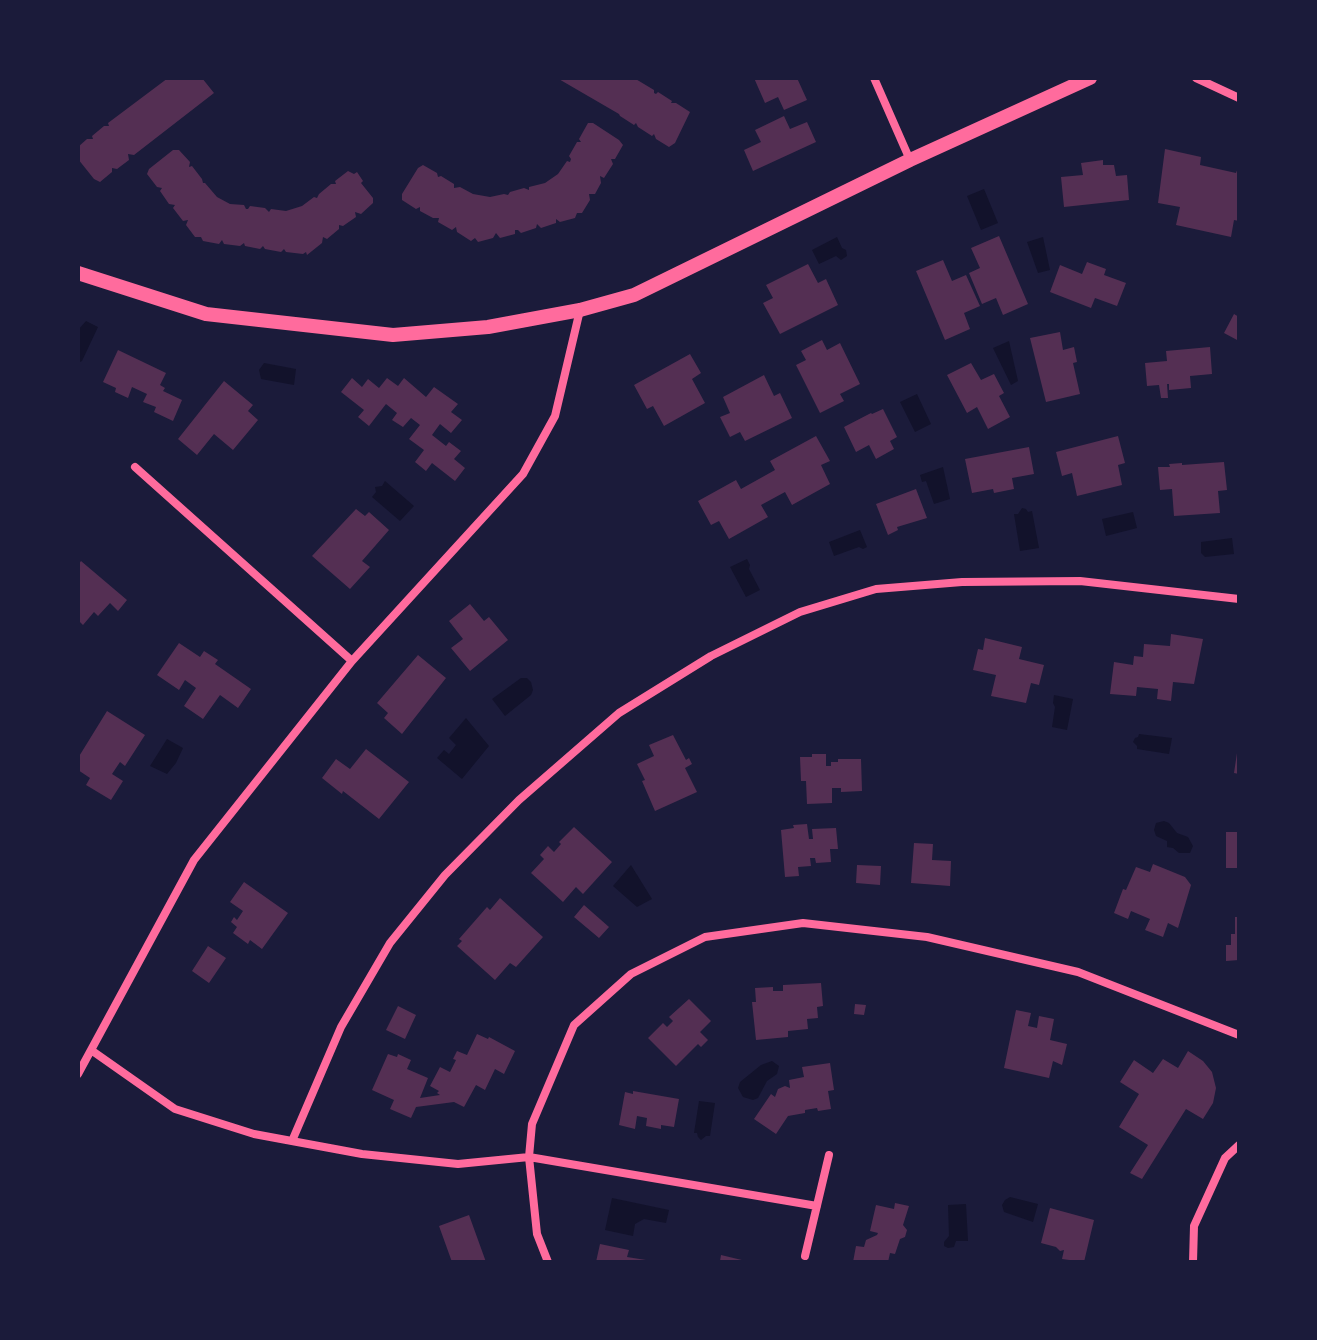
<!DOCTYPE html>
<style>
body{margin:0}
#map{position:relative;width:1317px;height:1340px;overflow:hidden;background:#1b1b3a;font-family:Barlow,sans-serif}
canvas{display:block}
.frame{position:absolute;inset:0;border:80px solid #1b1b3a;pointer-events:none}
</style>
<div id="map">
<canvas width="1317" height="1340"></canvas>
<div class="frame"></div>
</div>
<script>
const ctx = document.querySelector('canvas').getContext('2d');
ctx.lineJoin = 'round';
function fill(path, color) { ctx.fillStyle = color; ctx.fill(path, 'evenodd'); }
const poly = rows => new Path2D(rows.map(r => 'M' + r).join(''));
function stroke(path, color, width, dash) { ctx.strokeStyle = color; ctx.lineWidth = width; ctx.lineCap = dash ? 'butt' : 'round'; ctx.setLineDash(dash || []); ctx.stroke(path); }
fill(poly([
 [984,189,998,223,981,230,967,196],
 [837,237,842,248,846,250,847,256,841,260,836,256,819,264,812,250],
 [1043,237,1050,270,1038,273,1027,242],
 [86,321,98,327,82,361,78,363,78,330],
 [1009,341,1018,381,1011,385,993,348],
 [264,363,296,369,294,385,261,379,259,370],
 [917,394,931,424,915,432,900,402],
 [943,467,950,499,934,504,926,481,922,482,920,475],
 [385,481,414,506,400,521,372,497,376,492,375,487,382,486],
 [1022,508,1026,509,1028,512,1032,511,1039,548,1020,551,1014,514,1018,514],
 [1133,512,1137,528,1106,536,1102,519],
 [860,530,867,547,863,549,859,547,834,556,829,542],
 [1232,538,1234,554,1205,557,1201,553,1201,542],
 [747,559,750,565,749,569,760,590,746,597,730,567],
 [521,678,527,678,531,682,533,690,531,695,505,716,492,699],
 [1054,695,1073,699,1067,730,1052,727,1055,707,1053,703],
 [466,718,489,746,462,779,437,758,444,750,449,754,456,745,449,738],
 [1139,734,1172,738,1169,754,1137,749,1137,746,1133,742,1135,738,1138,737],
 [167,739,183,748,176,763,167,774,150,766],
 [1164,821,1169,823,1177,833,1188,837,1193,846,1190,853,1179,853,1173,848,1167,847,1167,841,1156,836,1154,830,1156,823],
 [631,865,652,899,637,907,613,886],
 [772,1061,779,1066,777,1074,767,1081,758,1098,753,1100,743,1097,738,1088,740,1082,761,1065],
 [699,1101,715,1103,710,1136,706,1136,701,1140,698,1137,697,1133,694,1133],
 [1010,1197,1038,1204,1033,1222,1004,1212,1002,1205,1005,1200],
 [612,1198,669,1210,666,1223,644,1219,635,1224,633,1236,605,1230],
 [966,1204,968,1241,956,1241,954,1247,948,1248,944,1246,944,1242,949,1236,948,1205]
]), '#12122b');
fill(poly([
 [168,78,202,78,214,93,134,155,128,154,129,160,117,169,112,168,112,172,100,182,94,179,78,159,78,147,87,139,93,139,92,136,104,126,109,126,108,123],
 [557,78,634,78,654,90,654,93,656,94,658,92,672,101,671,103,676,103,690,112,675,143,669,147,656,139,654,134,652,136,638,127,636,123,634,125,620,116,619,114],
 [754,78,797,78,807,100,784,110,778,97,765,103],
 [784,116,790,129,807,122,816,142,753,171,744,150,761,142,755,130],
 [588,123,593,123,619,140,623,145,615,159,611,159,613,164,604,178,600,176,601,183,595,194,589,194,590,200,582,213,577,213,575,218,560,222,556,219,556,223,541,228,537,224,536,228,521,233,518,230,515,230,515,234,500,238,496,233,493,238,478,242,475,238,471,241,457,232,456,227,452,230,438,222,439,218,433,218,420,211,420,207,416,209,402,200,402,194,418,168,423,165,437,173,438,177,441,176,454,184,454,188,460,187,473,194,490,197,504,194,508,195,510,192,524,188,529,190,529,187,545,183,558,174,567,161,570,162,571,159,569,156,577,142,581,142,579,139],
 [1165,149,1201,157,1200,165,1236,173,1239,165,1239,221,1234,220,1231,237,1176,225,1180,207,1158,203],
 [173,150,179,150,190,162,189,167,192,166,202,179,203,183,205,183,217,197,230,204,244,205,246,209,248,209,250,206,265,208,269,212,271,209,286,211,302,206,314,197,317,198,319,194,331,184,336,184,335,181,348,171,354,174,357,172,363,181,361,183,373,198,373,203,361,214,355,212,356,217,343,226,339,225,339,229,327,239,323,237,322,243,307,255,306,252,303,254,286,252,284,249,281,252,265,249,263,246,260,249,245,246,244,243,240,246,224,244,222,240,219,244,203,241,201,237,195,237,186,225,188,220,183,221,173,208,175,205,169,204,160,191,162,188,157,187,147,174,149,169],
 [1103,160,1103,165,1114,165,1116,176,1127,175,1129,200,1064,207,1061,177,1083,175,1081,163],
 [999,236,1028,304,1003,315,996,298,982,304,969,273,980,268,971,248],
 [943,260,952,281,966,275,980,306,964,313,970,329,945,340,916,271],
 [1087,262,1106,269,1104,275,1126,283,1117,306,1095,298,1091,308,1050,292,1060,265,1082,274],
 [808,264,818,283,826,279,838,305,780,334,763,303,773,298,766,285],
 [1234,314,1239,317,1239,341,1224,333],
 [1060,332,1063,350,1074,347,1077,362,1073,363,1080,394,1046,402,1030,338],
 [822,340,827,350,840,343,860,384,840,394,844,401,820,413,796,365,806,360,801,351],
 [1210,347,1212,374,1190,376,1191,388,1169,390,1169,384,1167,384,1168,398,1161,398,1159,385,1147,386,1145,363,1167,361,1166,351],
 [118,350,166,373,160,385,165,388,163,391,182,400,173,421,154,412,156,407,143,402,147,394,132,387,128,398,115,392,116,388,103,382],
 [690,354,701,373,692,379,705,403,664,426,653,406,647,409,634,385],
 [971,363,981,380,994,374,1004,393,999,396,1010,417,988,429,977,407,967,413,947,375],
 [764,375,774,396,780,393,792,418,745,441,740,432,730,437,720,417,730,413,723,397],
 [352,378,362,387,368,379,379,388,387,378,398,386,404,378,426,397,434,387,458,404,451,412,462,420,451,433,440,424,432,435,446,446,449,442,461,451,454,459,465,468,455,481,432,463,426,471,415,462,424,450,409,439,420,425,411,418,403,427,392,420,397,413,386,404,369,426,358,417,364,410,341,392],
 [224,381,253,405,248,411,258,420,233,450,214,434,197,455,178,439],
 [883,409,897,437,890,441,894,449,876,459,869,445,856,452,844,427,871,413,872,414],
 [816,436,830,461,821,465,830,484,792,505,785,492,761,505,768,517,729,539,719,521,711,525,698,501,736,480,741,489,775,470,770,461],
 [1118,436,1125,463,1118,465,1122,485,1077,496,1072,473,1062,476,1056,452],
 [1029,447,1034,474,1012,478,1014,489,994,493,993,489,972,493,965,459],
 [1224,462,1227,490,1218,491,1220,513,1174,516,1172,489,1160,490,1158,467,1170,467,1169,464,1182,463,1182,465],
 [916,489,927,518,897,527,898,530,888,535,876,504],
 [356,509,365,516,369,512,389,530,362,561,370,567,350,589,312,556],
 [81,561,127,600,118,611,110,603,98,616,94,612,83,625,78,620,78,565],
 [470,604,484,621,489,617,508,640,470,671,451,648,463,639,449,621],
 [1171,634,1203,639,1194,684,1173,682,1171,701,1157,699,1158,689,1137,687,1136,696,1110,694,1114,662,1133,665,1134,656,1143,657,1144,644,1170,646],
 [985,638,1022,647,1019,659,1044,665,1039,685,1031,683,1026,703,991,696,996,675,973,670,978,649,983,650],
 [179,643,200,657,204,651,218,660,215,664,251,689,238,708,220,695,203,719,184,706,196,688,185,680,179,690,157,675],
 [418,655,446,678,402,734,384,718,388,713,377,703],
 [107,711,145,735,125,766,120,762,112,774,123,781,111,800,86,785,90,778,78,770,78,758],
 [673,735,686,760,689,758,692,764,685,768,697,792,655,811,642,781,645,780,637,764,654,756,649,745],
 [366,749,409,782,379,819,343,791,342,794,322,778,336,759,350,769],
 [1237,753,1239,753,1239,774,1234,773],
 [812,754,826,754,826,766,831,766,831,762,838,762,838,759,861,759,862,791,841,792,841,788,832,788,832,803,807,804,806,781,801,781,800,757,812,757],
 [807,824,809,839,813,839,812,829,836,828,838,849,830,849,831,862,816,863,815,858,810,858,811,866,798,867,799,876,785,877,781,830,794,828,793,825],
 [574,827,612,862,583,894,576,887,563,902,531,873,544,859,540,855,548,846,554,852,561,844,559,842],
 [1226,832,1239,832,1239,868,1226,868],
 [914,843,933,844,932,860,951,861,950,886,911,883],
 [1153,864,1185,877,1191,885,1178,928,1168,923,1163,937,1145,930,1150,919,1131,911,1128,919,1114,913,1123,889,1126,890,1136,867,1150,872],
 [857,865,881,866,880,885,856,883],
 [244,882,288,913,262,949,250,940,248,944,233,933,237,927,231,922,234,917,237,920,243,911,230,902],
 [500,898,543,937,516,967,510,963,495,980,457,946,462,941,459,939,487,907,490,910],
 [584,905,609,927,599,938,574,917],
 [1235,917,1239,917,1239,960,1226,961,1226,945,1231,945,1231,934,1235,934],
 [208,946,226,958,209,983,192,971],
 [821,983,823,1006,817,1007,818,1018,807,1019,808,1029,788,1031,788,1037,756,1040,752,1002,756,1002,755,988,773,987,773,991,783,991,783,985],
 [689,999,711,1021,700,1032,708,1040,701,1047,698,1044,676,1066,648,1038,663,1023,667,1027,673,1021,669,1017],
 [855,1004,866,1005,864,1015,854,1014],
 [398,1006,416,1015,405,1039,386,1030],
 [1016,1010,1031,1013,1028,1026,1037,1028,1039,1016,1054,1019,1050,1040,1067,1044,1062,1065,1053,1061,1049,1078,1004,1068],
 [477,1034,488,1039,489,1037,515,1051,504,1074,495,1069,485,1090,476,1085,464,1107,454,1102,416,1107,411,1118,390,1109,394,1100,372,1090,388,1054,397,1057,398,1054,411,1060,407,1069,428,1078,420,1098,440,1095,437,1093,439,1091,430,1086,440,1067,450,1072,456,1060,453,1059,457,1051,467,1055],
 [1188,1051,1203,1061,1212,1072,1216,1088,1213,1103,1203,1119,1186,1109,1142,1179,1130,1173,1148,1145,1119,1127,1139,1094,1120,1082,1134,1060,1153,1073,1163,1059,1178,1068],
 [830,1063,834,1090,828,1091,831,1109,818,1111,817,1108,805,1110,805,1113,788,1116,776,1134,754,1119,771,1094,775,1097,778,1089,785,1086,790,1088,789,1080,804,1077,802,1067],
 [633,1091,679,1099,674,1127,661,1125,661,1129,646,1126,647,1118,637,1116,635,1129,619,1125,625,1092,633,1094],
 [895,1203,909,1206,903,1225,907,1230,905,1237,900,1239,895,1254,890,1253,888,1262,853,1262,856,1246,864,1247,866,1240,877,1235,878,1233,870,1231,876,1205,894,1209],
 [1050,1208,1094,1220,1084,1262,1062,1259,1064,1250,1060,1251,1056,1247,1041,1243],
 [469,1215,486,1262,452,1262,439,1226],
 [600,1244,629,1250,627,1257,646,1260,646,1262,596,1262],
 [721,1255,746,1261,746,1262,723,1262,720,1261]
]), '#542f53');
stroke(poly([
 [874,78,910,160],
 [1196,78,1239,98],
 [135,467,352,661],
 [91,1050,175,1109,254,1134,362,1154,458,1164,529,1157,817,1206],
 [78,1074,194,860,352,661,523,474,555,416,580,310],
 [292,1141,341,1027,390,943,445,875,519,800,619,713,711,656,800,612,876,589,962,582,1080,581,1239,599],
 [805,1256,829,1155],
 [548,1262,537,1234,529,1157,532,1124,574,1025,631,974,705,937,803,923,927,937,1078,972,1239,1035],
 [1193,1262,1194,1226,1225,1158,1239,1145]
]), '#ff6b9d', 8);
stroke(poly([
 [78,273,206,314,393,335,488,327,580,310,634,295,910,160,1090,78]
]), '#ff6b9d', 14);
</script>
